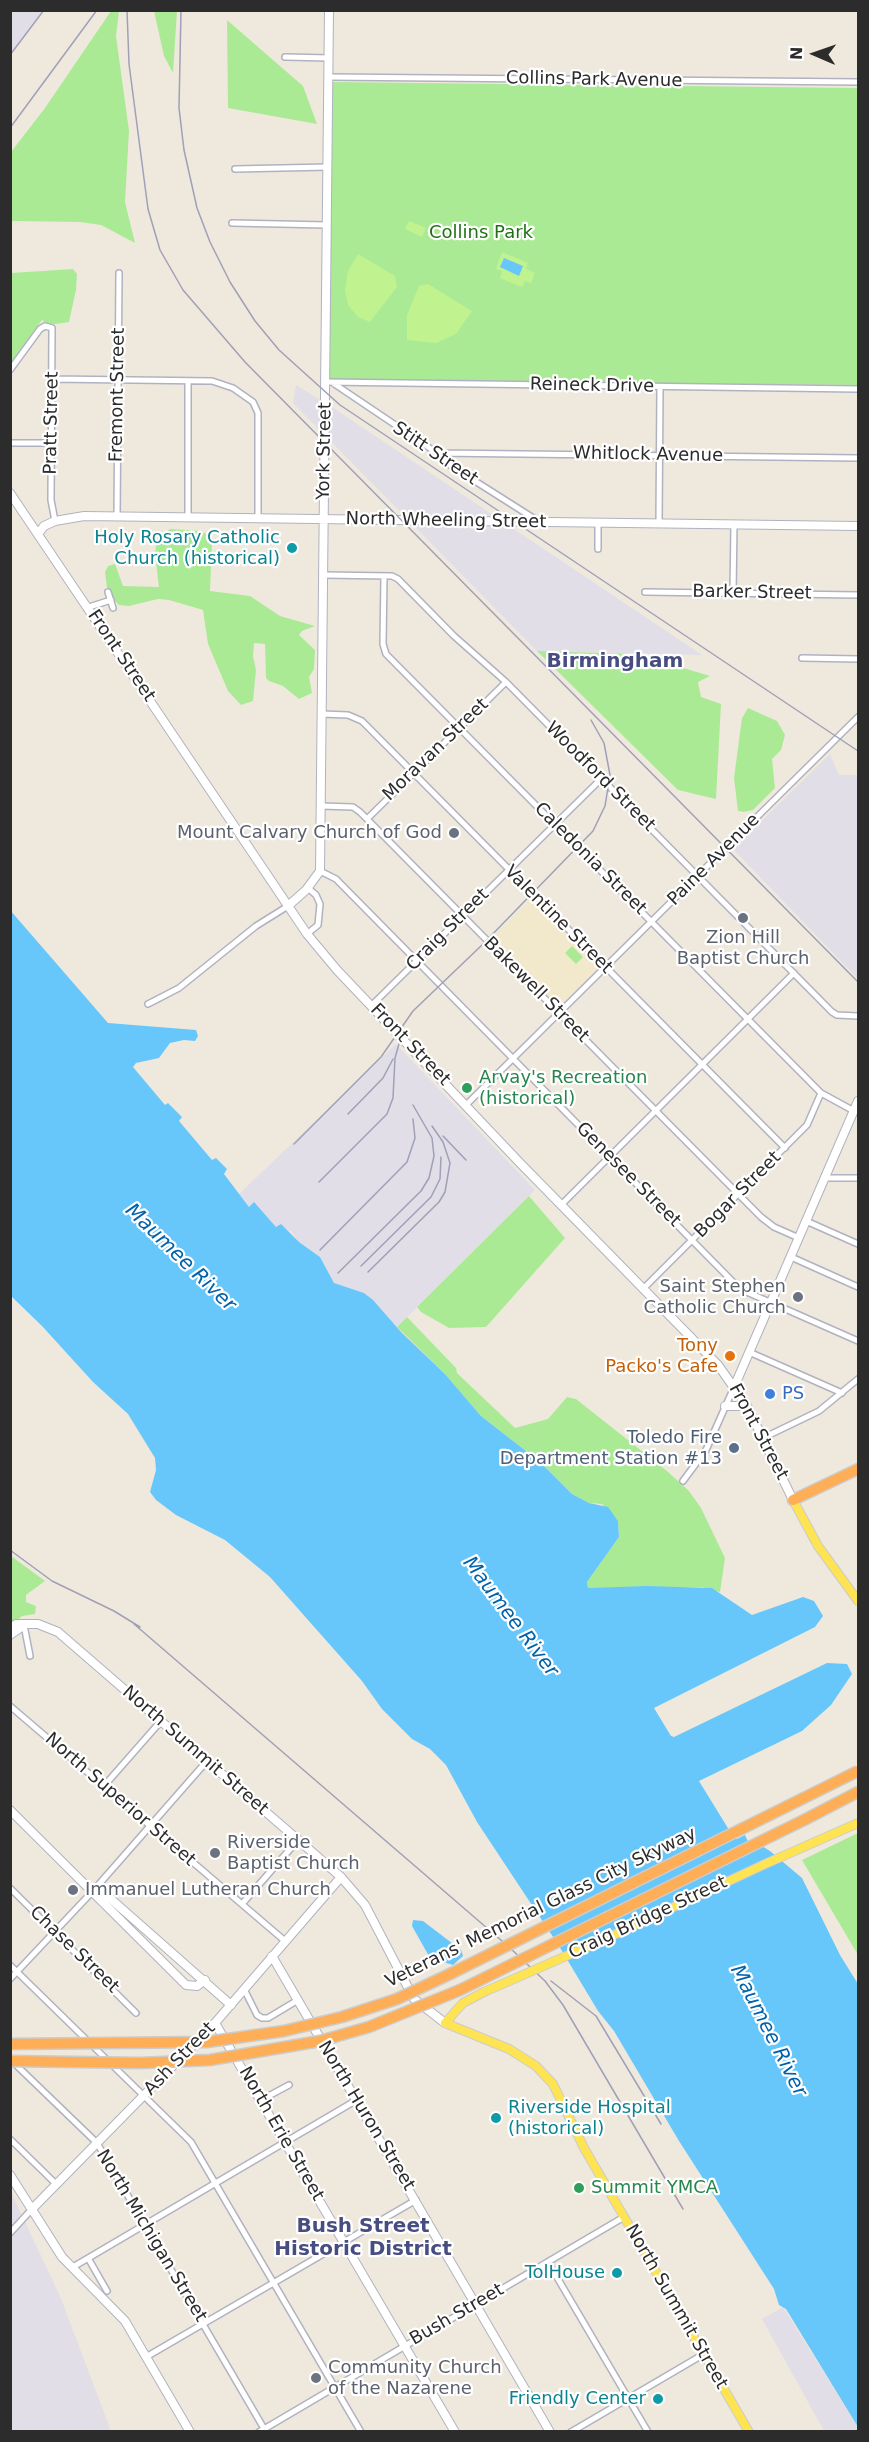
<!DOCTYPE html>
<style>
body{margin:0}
#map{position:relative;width:869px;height:2442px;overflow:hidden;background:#efe9dd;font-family:"DejaVu Sans",sans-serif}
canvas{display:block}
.frame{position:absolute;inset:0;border:12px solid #2c2c2c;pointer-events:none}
.north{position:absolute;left:785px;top:24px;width:60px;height:60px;-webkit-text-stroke:4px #fff;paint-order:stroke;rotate:272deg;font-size:16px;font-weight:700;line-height:24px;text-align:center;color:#2c2c2c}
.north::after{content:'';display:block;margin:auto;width:21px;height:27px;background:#2c2c2c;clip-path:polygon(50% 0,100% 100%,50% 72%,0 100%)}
</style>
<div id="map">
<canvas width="869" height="2442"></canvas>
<div class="frame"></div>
<div class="north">N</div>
</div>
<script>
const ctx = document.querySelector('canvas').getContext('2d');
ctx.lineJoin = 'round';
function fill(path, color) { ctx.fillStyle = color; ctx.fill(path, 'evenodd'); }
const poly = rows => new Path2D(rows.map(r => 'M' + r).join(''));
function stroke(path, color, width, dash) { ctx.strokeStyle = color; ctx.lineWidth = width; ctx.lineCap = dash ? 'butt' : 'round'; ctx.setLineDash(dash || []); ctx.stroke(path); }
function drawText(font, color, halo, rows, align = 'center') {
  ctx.font = font + ' "DejaVu Sans",sans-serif'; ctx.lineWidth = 4.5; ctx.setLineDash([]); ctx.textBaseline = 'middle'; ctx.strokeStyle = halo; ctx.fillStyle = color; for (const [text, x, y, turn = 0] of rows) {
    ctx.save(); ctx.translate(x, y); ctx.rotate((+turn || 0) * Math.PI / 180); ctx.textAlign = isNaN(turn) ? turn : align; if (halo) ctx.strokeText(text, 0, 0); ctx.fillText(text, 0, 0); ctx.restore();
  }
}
fill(poly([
 [11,10,42,11,11,53,10,11],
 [296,385,332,407,702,655,537,651,293,403],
 [830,754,839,775,858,775,858,979,733,849],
 [396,1044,535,1190,397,1327,364,1293,334,1283,320,1257,299,1242,291,1231,276,1227,254,1203,250,1208,239,1194],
 [10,2190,60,2296,111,2431,11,2431],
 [783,2307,858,2427,858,2431,824,2431,762,2319]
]), '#e1dee7');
fill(poly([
 [532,897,601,968,558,1008,490,940]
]), '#f2e8cb');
fill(poly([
 [111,11,119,11,116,36,129,131,125,202,135,243,101,225,80,222,11,221,11,152,45,108],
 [154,11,177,11,173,73,164,56],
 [227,20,303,86,317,124,228,108],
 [332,82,858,88,858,385,329,380],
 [73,269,77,274,76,290,69,322,49,325,42,320,11,364,11,273],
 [170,529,200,531,209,535,212,544,210,591,250,596,280,616,315,626,302,631,299,635,315,650,314,669,309,677,312,693,299,699,283,686,269,681,266,678,265,644,254,643,253,656,256,670,253,701,241,705,228,691,208,644,203,610,169,600,158,599,129,606,119,605,113,599,107,588,105,572,108,566,115,564,123,586,159,587,155,554,157,538],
 [537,651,637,654,710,676,698,682,701,697,721,704,716,799,678,790],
 [748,708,777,721,785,735,781,750,772,759,775,788,753,810,744,812,738,811,734,778,742,718],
 [572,946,583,957,576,964,565,953],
 [529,1196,565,1238,486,1327,449,1328,421,1312,417,1307],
 [407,1317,456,1368,457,1373,515,1428,548,1419,567,1397,576,1399,667,1471,689,1491,701,1508,725,1558,720,1592,702,1587,588,1588,587,1582,619,1537,618,1521,602,1504,589,1503,572,1494,540,1462,481,1416,445,1374,397,1327],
 [11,1556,45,1581,26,1595,26,1602,36,1606,35,1614,22,1616,11,1626],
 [858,1833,858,1955,802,1860]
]), '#abea95');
fill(poly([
 [409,221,426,228,422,237,405,229],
 [502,252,528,263,526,269,535,273,531,283,525,281,522,287,500,278,502,271,496,269],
 [358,254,395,276,397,287,370,322,358,317,348,305,345,290,348,271],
 [428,284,472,311,456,334,436,343,407,340,407,315,419,286]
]), '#c0f28f');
fill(poly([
 [504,258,523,266,519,276,500,267],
 [10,910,108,1023,196,1030,198,1036,195,1041,184,1040,170,1043,159,1058,136,1063,133,1067,165,1105,168,1103,182,1117,179,1121,212,1160,216,1158,227,1169,224,1174,249,1207,254,1202,276,1227,281,1224,299,1242,320,1257,334,1283,364,1293,373,1300,402,1333,445,1374,481,1416,540,1462,572,1494,589,1503,608,1507,618,1521,619,1537,587,1582,588,1588,647,1586,712,1588,752,1615,803,1597,814,1601,823,1616,815,1627,654,1708,671,1736,674,1737,827,1663,847,1664,852,1674,831,1705,802,1731,699,1781,734,1838,737,1839,745,1835,749,1844,757,1843,770,1851,802,1878,840,1955,858,1984,858,2427,786,2309,779,2305,774,2289,679,2141,614,2031,598,2011,559,1946,477,1822,446,1765,430,1749,412,1739,382,1709,362,1681,270,1577,225,1540,176,1515,156,1500,150,1492,156,1470,155,1458,128,1414,93,1382,42,1326,11,1296],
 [413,1920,423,1921,461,1950,463,1956,453,1965,430,1958,412,1926]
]), '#67c7fa');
const street = poly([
 [285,57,329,58],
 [329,77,858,82],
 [235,169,328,167],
 [232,223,327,225],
 [10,370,40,329,45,326,52,328,51,500,55,521],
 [52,379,212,381,233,388,253,402,258,413,258,519],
 [326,382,858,389],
 [333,383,437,453,445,462,538,521],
 [10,443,52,443],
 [437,453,858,458],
 [117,517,119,273],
 [188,518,188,381],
 [659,523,660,387],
 [598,549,598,523],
 [323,575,392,576,398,579,454,636,506,682,832,1012,837,1015,858,1016],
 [384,576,383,644,386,654,821,1093,854,1111],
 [108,592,113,608],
 [645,592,858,595],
 [733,593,734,524],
 [89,607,111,600],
 [802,658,858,659],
 [322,714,348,715,362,721,785,1148],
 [321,806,353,807,360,812,761,1217,774,1227,799,1238],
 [367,819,506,682],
 [320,871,336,879,740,1289,858,1341],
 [307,934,318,925,320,904,316,895,308,888],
 [148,1004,179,988,256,926,288,906],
 [371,1006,601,779],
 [467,1104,858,717],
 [825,1178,858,1178],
 [561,1205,794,973],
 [806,1221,858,1244],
 [791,1257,858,1287],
 [644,1288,807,1125,821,1093],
 [749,1352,842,1393],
 [763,1438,819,1411,858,1379],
 [683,1481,706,1450,735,1385],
 [24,1625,30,1656],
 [10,1706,285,1941],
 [104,1786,161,1721],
 [10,1888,136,2013],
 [242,1904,298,1840],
 [10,1965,191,2142,361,2432],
 [10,1979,93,1891,207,1761],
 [244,1989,257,2015,262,2018,268,2018,298,2000],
 [13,2062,97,2143,266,2432],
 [261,2100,289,2085],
 [10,2139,57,2185],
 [10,2233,32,2209],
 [88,2258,107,2291],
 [548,2262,648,2432],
 [73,2267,355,2101],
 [146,2357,416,2200],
 [259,2432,624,2217],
 [571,2432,704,2354]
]);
const secondary = poly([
 [10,493,307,934,337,970,520,1163,718,1365,747,1406,793,1500],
 [38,534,44,526,55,521,84,516,858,526],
 [288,906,306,890,320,871,329,10],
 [735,1385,858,1101],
 [725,1406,747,1406],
 [10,1628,16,1624,38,1624,58,1632,341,1877,365,1905,414,1999,445,2023],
 [10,1635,23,1626],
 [10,1810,186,1985,197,1986,205,1980],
 [93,1891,104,1893,231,2005],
 [272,1956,550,2432],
 [215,2023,455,2432],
 [10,2175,62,2257,125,2321,190,2432],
 [32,2209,215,2023,341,1877]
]);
const primary = poly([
 [793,1500,818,1546,858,1601],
 [605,1939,765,1864,858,1823],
 [484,1992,463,2003,445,2023,509,2049,536,2066,553,2084,584,2148,749,2432]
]);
const highway = poly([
 [793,1500,858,1469],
 [806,1819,858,1792]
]);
stroke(street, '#b1b2c1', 8);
stroke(secondary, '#b1b2c1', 10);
stroke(primary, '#ccc', 10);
stroke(highway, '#ccc', 13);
stroke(street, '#fff', 5);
stroke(secondary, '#fff', 8);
stroke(primary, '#fee453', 8);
stroke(highway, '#ffae58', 10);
stroke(poly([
 [127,10,129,64,148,209,160,250,183,290,245,362,858,982],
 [181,10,179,108,184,150,197,208,210,242,230,282,255,321,279,350,340,405,858,751],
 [10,55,44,10],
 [10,128,97,10],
 [348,1114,383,1078,393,1059],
 [443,1136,466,1160],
 [294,1144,381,1057,413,1011,482,945,593,831,605,806,610,775,604,743,591,720],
 [319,1182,387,1114,393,1098,395,1058,401,1037],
 [320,1250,407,1162,415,1138,413,1119],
 [361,1266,431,1197,440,1179,441,1157],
 [368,1272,439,1202,445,1192,450,1163,443,1142,432,1126],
 [338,1273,421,1191,429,1178,434,1156,432,1138,413,1105],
 [10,1550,52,1581,114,1611,140,1627],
 [134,1624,509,1947,545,1981,563,2005,683,2209],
 [551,1981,596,2016,661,2124]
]), '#9fa0b8', 1.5);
const primaryBridge = poly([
 [484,1992,605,1939]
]);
const highwayBridge = poly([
 [10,2044,207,2042,284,2031,342,2017,397,1999,450,1974,858,1771],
 [10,2061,140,2063,210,2060,320,2041,369,2027,460,1990,806,1819]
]);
stroke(primaryBridge, '#ccc', 10, []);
stroke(highwayBridge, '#ccc', 13, []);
stroke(primaryBridge, '#fee453', 8);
stroke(highwayBridge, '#ffae58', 10);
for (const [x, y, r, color] of [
 [292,548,6,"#0f9aa8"],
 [454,833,6,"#6b7280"],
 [743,918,6,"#6b7280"],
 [467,1088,6,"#2e9e5b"],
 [798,1297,6,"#6b7280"],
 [730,1356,6,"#e8710a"],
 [770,1394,6,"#3f7fe0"],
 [734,1448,6,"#5c6f8a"],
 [215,1853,6,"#6b7280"],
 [73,1890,6,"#6b7280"],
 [496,2118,6,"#0f9aa8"],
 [579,2188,6,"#2e9e5b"],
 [617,2273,6,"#0f9aa8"],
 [316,2378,6,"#6b7280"],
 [658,2399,6,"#0f9aa8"]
]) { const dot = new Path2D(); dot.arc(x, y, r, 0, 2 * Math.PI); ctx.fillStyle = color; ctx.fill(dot); stroke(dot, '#fff', 2); }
drawText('18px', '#2c2c2c', '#fff', [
 ["Collins Park Avenue",594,80,1],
 ["Reineck Drive",592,386,1],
 ["Fremont Street",118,395,-89],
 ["Pratt Street",52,423,-89],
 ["York Street",325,451,-89],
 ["Stitt Street",435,454,34],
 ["Whitlock Avenue",648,455,1],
 ["North Wheeling Street",446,521,1],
 ["Barker Street",752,593,1],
 ["Front Street",121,656,56],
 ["Moravan Street",436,750,-44],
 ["Woodford Street",600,777,45],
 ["Caledonia Street",590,859,45],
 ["Paine Avenue",714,860,-45],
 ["Valentine Street",558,920,45],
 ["Craig Street",448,930,-45],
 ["Bakewell Street",536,990,45],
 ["Front Street",410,1045,46],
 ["Genesee Street",628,1175,45],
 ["Bogar Street",738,1195,-45],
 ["Front Street",758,1432,62],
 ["North Summit Street",195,1751,41],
 ["North Superior Street",120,1800,41],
 ["Veterans' Memorial Glass City Skyway",541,1908,-26],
 ["Craig Bridge Street",648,1918,-25],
 ["Chase Street",74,1950,44],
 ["Ash Street",180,2059,-46],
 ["North Huron Street",366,2116,59],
 ["North Erie Street",281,2134,60],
 ["North Michigan Street",151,2236,59],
 ["North Summit Street",676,2307,60],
 ["Bush Street",457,2315,-30]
]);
drawText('18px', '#1f7114', '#fff', [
 ["Collins Park",481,233]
]);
drawText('18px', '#0d838f', '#fff', [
 ["Holy Rosary Catholic",280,538],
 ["Church (historical)",280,559],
 ["Riverside Hospital",508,2108,"left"],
 ["(historical)",508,2129,"left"],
 ["TolHouse",605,2273],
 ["Friendly Center",646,2399]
], 'right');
drawText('18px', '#5b616d', '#fff', [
 ["Mount Calvary Church of God",442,833,"right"],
 ["Zion Hill",743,938,"center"],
 ["Baptist Church",743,959,"center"],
 ["Saint Stephen",786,1287,"right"],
 ["Catholic Church",786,1308,"right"],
 ["Riverside",227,1843],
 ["Baptist Church",227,1864],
 ["Immanuel Lutheran Church",85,1890],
 ["Community Church",328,2368],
 ["of the Nazarene",328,2389]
], 'left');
drawText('18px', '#27864d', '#fff', [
 ["Arvay's Recreation",479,1078],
 ["(historical)",479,1099],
 ["Summit YMCA",591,2188]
], 'left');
drawText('18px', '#c56008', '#fff', [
 ["Tony",718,1346],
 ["Packo's Cafe",718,1367]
], 'right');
drawText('18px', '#366cbe', '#fff', [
 ["PS",782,1394]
], 'left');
drawText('18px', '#4e5e75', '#fff', [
 ["Toledo Fire",722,1438],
 ["Department Station #13",722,1459]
], 'right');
drawText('bold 20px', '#474d81', '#fff', [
 ["Birmingham",615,662],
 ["Bush Street",363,2227],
 ["Historic District",363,2250]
]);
drawText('italic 20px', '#0162ab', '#fff', [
 ["Maumee River",180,1258,44],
 ["Maumee River",510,1617,53],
 ["Maumee River",768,2031,63]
]);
</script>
